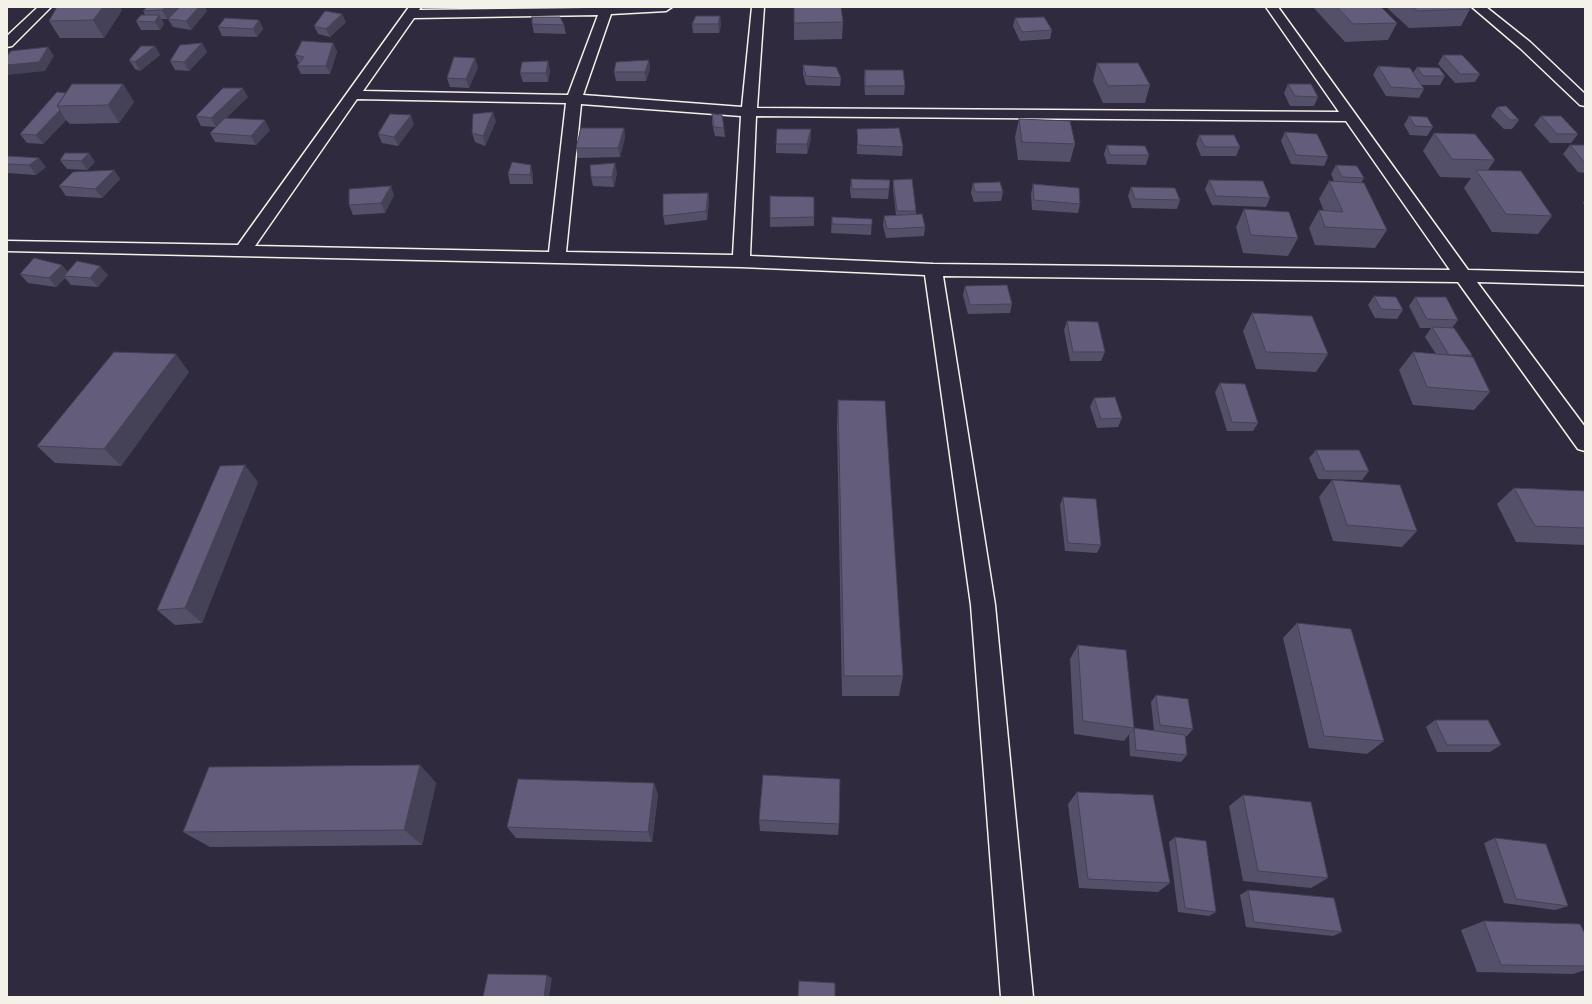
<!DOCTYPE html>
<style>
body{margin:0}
#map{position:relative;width:1592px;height:1004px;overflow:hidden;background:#2f2a3d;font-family:"Comic Neue",sans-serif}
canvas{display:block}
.frame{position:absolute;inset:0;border:8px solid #f4f1e8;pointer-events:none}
</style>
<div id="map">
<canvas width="1592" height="1004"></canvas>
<div class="frame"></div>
</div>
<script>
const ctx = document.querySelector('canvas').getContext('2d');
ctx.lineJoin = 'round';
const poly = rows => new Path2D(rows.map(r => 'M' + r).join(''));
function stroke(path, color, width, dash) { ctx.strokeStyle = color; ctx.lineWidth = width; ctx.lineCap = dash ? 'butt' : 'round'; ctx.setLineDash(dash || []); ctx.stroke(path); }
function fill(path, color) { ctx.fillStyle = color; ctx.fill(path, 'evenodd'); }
const minor = poly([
 [38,7,51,7,12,46,7,47,7,36,38,7],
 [409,7,421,7,419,10,672,7,666,11,611,14,583,95,742,107,752,7,764,7,757,108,1339,112,1266,7,1278,7,1468,270,1585,273,1585,285,1477,282,1585,427,1585,451,1578,449,1458,282,943,276,995,605,1033,997,1001,997,971,605,925,275,741,267,7,251,7,241,238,245,409,7],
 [598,15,568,95,363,91,414,18,598,15],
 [357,99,566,103,549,252,255,246,357,99],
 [581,104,741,116,733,255,566,252,581,104],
 [756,116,1346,121,1450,270,933,264,750,256,756,116],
 [1472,7,1486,7,1530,42,1585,94,1585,106,1580,105,1520,48,1472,7]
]);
stroke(minor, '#f4f1e8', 3);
fill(minor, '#2f2a3d');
fill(poly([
 [57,7,120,7,122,10,104,38,60,38,49,21],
 [179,7,207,11,191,30,173,27,168,19,171,16,167,19,161,19,164,24,160,30,141,30,136,21,145,15,143,11],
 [794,7,843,22,842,39,794,40],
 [1313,7,1381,7,1397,23,1388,40,1345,42],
 [1386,7,1468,7,1470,9,1461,26,1409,28],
 [720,16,721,25,719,33,693,33,692,24],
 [1015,18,1052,30,1050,39,1020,41,1013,26],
 [259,20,263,29,257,37,222,36,218,27],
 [346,22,330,37,318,34,314,26],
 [532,24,564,25,566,34,534,33],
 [202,43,207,52,189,71,175,70,170,61],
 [333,43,337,52,330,74,301,74,297,66,299,63,295,55],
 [155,46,160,55,140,71,135,69,129,60],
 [1443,55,1480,74,1475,82,1455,83,1438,64],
 [649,60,650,69,646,81,616,81,614,72],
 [1097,63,1150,85,1145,103,1103,103,1093,81],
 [803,65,841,78,840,86,806,85,803,74],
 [1378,66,1413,73,1417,67,1445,76,1440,85,1421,85,1424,89,1419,98,1386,96,1373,75],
 [478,67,469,88,450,87,447,78],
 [550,70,548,82,523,82,520,73],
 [865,70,905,86,904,95,865,95,864,79],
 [123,84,134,102,119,123,70,124,66,120,43,144,27,143,20,134,66,93],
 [1288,84,1318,97,1314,106,1290,106,1284,93],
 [248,97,226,118,270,130,256,145,215,142,210,133,216,127,201,126,196,116],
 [1497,107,1519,120,1512,129,1504,129,1491,116],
 [712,114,724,128,725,137,715,136,712,123],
 [1409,116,1433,127,1427,136,1410,135,1404,125],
 [1541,116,1578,134,1571,143,1550,143,1534,125],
 [1019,119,1075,144,1070,162,1018,160,1015,137],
 [496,121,485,146,475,142,472,133],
 [414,124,398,146,382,143,378,134],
 [624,128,625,137,620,157,578,158,576,148],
 [811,129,811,138,807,154,776,153,776,144],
 [857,129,903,147,902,156,857,154],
 [1285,132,1328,157,1324,166,1291,164,1281,141],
 [1434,133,1495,160,1488,170,1552,216,1538,234,1492,232,1464,188,1471,178,1440,177,1423,151],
 [1199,135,1240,147,1236,156,1201,156,1196,144],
 [1107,145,1149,155,1146,165,1107,164,1104,154],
 [1570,145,1585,145,1585,173,1578,172,1563,154],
 [89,153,95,162,87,170,67,169,60,160],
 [7,156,46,167,36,175,7,173],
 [1336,165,1364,178,1361,183,1387,230,1375,248,1315,245,1309,228,1319,210,1324,211,1319,199,1329,181,1334,181,1331,174],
 [114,170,120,179,102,198,66,196,59,186],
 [617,173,614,187,593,186,591,177],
 [508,174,533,174,533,184,510,184],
 [851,179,890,180,888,199,851,198,850,189],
 [893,180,916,211,916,214,925,227,924,236,886,238,883,225,884,216,896,215,893,189],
 [1209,180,1270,198,1266,207,1212,205,1205,189],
 [973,183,1003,192,1001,201,974,202,971,193],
 [1033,184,1080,204,1078,213,1032,210,1031,194],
 [1131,187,1180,200,1177,209,1132,208,1128,196],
 [708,193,709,202,707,220,665,225,663,216],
 [394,195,385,213,353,215,349,205],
 [814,197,814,226,770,227,770,218],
 [1585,200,1585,206,1583,203],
 [1244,209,1298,238,1288,256,1243,253,1236,227],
 [832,217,872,219,871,235,831,233],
 [68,272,108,275,98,287,71,285,65,278,56,287,28,283,20,274],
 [965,286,1012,304,1010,313,968,314,963,295],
 [1374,296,1403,310,1397,319,1375,318,1368,305],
 [1415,297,1458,320,1452,328,1472,355,1471,357,1490,392,1474,410,1413,405,1399,370,1413,352,1436,354,1425,337,1431,328,1420,328,1409,306],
 [1252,313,1328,354,1316,372,1256,369,1243,331],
 [1067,321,1105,352,1101,361,1070,361,1064,330],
 [189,372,121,466,55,463,37,446],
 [1220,383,1258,423,1253,431,1227,431,1215,392],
 [1094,398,1122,418,1118,427,1097,428,1090,407],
 [838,400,903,676,899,696,842,696,837,425],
 [1316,450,1369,471,1362,480,1318,479,1309,458],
 [1332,480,1417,531,1402,547,1333,541,1319,497],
 [258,482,202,623,175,625,157,610],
 [1514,488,1585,491,1585,545,1516,542,1497,504],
 [1063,497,1101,545,1097,553,1065,551,1060,505],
 [1297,623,1384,741,1367,754,1309,748,1283,638],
 [1078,645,1134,728,1124,741,1074,734,1070,659],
 [1156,695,1193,729,1187,736,1185,736,1187,755,1181,762,1130,756,1129,735,1134,728,1154,731,1151,702],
 [1435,720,1501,745,1490,752,1437,752,1426,727],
 [420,765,436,783,422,845,210,847,183,832],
 [654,783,658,795,652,842,516,838,507,827],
 [1077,792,1170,883,1158,892,1079,888,1068,804],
 [1243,795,1328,878,1311,888,1243,881,1229,806],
 [759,820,839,824,838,835,760,831],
 [1175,837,1216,912,1209,916,1178,912,1169,842],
 [1495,838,1568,906,1555,910,1504,903,1484,843],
 [1248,890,1342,932,1333,936,1246,927,1240,895],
 [1484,921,1585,934,1585,970,1573,974,1477,972,1461,930]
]), '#55506a');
fill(poly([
 [103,7,120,7,122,10,104,38,93,20],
 [167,7,179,7,181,10,167,19,162,10],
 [199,7,205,7,207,11,191,30,186,21],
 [342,14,346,22,330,37,326,29],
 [159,15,164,24,160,30,155,22],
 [720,16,721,25,719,33,718,24],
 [259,20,263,29,257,37,253,29],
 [202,43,207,52,189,71,184,62],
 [333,43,337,52,330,74,326,66],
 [155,46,160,55,140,71,135,62],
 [48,47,54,56,45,71,7,75,7,65],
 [475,58,478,67,469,88,466,79],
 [649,60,650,69,646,81,645,72],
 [548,61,550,70,548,82,546,73],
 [123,84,134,102,119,123,108,105],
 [243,88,248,97,216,127,211,118],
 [60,110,66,120,43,144,36,135],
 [493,112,496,121,485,146,483,136],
 [411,115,414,124,398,146,394,137],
 [265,120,270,130,256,145,251,136],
 [624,128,625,137,620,157,618,148],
 [811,129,811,138,807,154,807,144],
 [89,153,95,162,87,170,81,161],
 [39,158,46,167,36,175,29,165],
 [615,163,617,173,614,187,612,177],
 [531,165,533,174,533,184,530,175],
 [114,170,120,179,102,198,95,189],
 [391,186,394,195,385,213,381,203],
 [708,193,709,202,707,220,706,211],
 [62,265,70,274,64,276,65,278,56,287,49,278],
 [100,266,108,275,98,287,90,278],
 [176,354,189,372,121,466,104,449],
 [245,465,258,482,202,623,185,608],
 [420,765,436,783,422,845,404,830],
 [654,783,658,795,652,842,648,832],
 [547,975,552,978,549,997,544,997]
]), '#454156');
const building = poly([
 [57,7,103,7,93,20,49,21,57,7],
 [147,7,167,7,162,10,143,11,147,7],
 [180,7,199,7,186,21,168,19,180,7],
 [794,7,841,7,843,22,794,23,794,7],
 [1337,7,1381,7,1397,23,1353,24,1337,7],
 [1413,7,1468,7,1470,9,1418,11,1413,7],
 [325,11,342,14,326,29,314,26,325,11],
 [141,15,159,15,155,22,136,21,141,15],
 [696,16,720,16,718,24,692,24,696,16],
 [532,17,560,17,564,25,532,24,532,17],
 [1044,17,1052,30,1022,32,1015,18,1044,17],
 [225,18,259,20,253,29,218,27,225,18],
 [302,41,333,43,326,66,297,66,304,57,295,55,302,41],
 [202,43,184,62,170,61,180,45,202,43],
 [141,46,155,46,135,62,129,60,141,46],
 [48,47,39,62,7,65,7,56,11,51,48,47],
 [1443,55,1462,55,1480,74,1460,74,1443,55],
 [454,57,475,58,466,79,447,78,454,57],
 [649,60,645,72,614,72,616,62,649,60],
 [548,61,546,73,520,73,522,62,548,61],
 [1097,63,1138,63,1150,85,1108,86,1097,63],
 [803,65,836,67,841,78,806,76,803,65],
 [1378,66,1410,68,1424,89,1391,87,1378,66],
 [1417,67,1439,68,1445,76,1423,76,1417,67],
 [865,70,903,70,905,86,865,86,865,70],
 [72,84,123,84,108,105,57,106,72,84],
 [1288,84,1311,84,1318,97,1295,96,1288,84],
 [223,88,243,88,211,118,196,116,223,88],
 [57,92,66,93,57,106,60,110,36,135,20,134,57,92],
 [1506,106,1519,120,1510,120,1497,107,1506,106],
 [493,112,483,136,472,133,473,114,493,112],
 [390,114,411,115,394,137,378,134,390,114],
 [712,114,722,115,724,128,714,127,712,114],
 [1409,116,1427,117,1433,127,1415,126,1409,116],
 [1541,116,1561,116,1578,134,1557,134,1541,116],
 [225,118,265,120,251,136,210,133,225,118],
 [1019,119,1070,121,1075,144,1022,142,1019,119],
 [581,128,624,128,618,148,576,148,581,128],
 [899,128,903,147,858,145,857,129,899,128],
 [777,129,811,129,807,144,776,144,777,129],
 [1285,132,1317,134,1328,157,1296,155,1285,132],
 [1434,133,1475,134,1495,160,1452,159,1434,133],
 [1199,135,1234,135,1240,147,1205,147,1199,135],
 [1107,145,1145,146,1149,155,1110,155,1107,145],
 [1570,145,1585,145,1585,163,1570,145],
 [65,153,89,153,81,161,60,160,65,153],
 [7,156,39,158,29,165,7,164,7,156],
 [512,162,531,165,530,175,508,174,512,162],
 [615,163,612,177,591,177,590,165,615,163],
 [1336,165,1357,166,1364,178,1342,177,1336,165],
 [114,170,95,189,59,186,73,172,114,170],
 [1476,170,1521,171,1552,216,1506,214,1476,170],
 [851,179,890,180,889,189,852,189,851,179],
 [912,179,916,211,897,211,893,180,912,179],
 [1209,180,1263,181,1270,198,1216,196,1209,180],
 [1329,181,1364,183,1387,230,1325,227,1319,210,1343,212,1329,181],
 [1000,182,1003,192,975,192,973,183,1000,182],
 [1033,184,1079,188,1080,204,1034,200,1033,184],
 [391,186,381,203,349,205,349,189,391,186],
 [1131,187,1175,188,1180,200,1135,199,1131,187],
 [708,193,706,211,663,216,663,194,708,193],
 [770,196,814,197,814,217,770,218,770,196],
 [1244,209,1289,212,1298,238,1251,235,1244,209],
 [922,214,925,227,887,229,884,216,922,214],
 [832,217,872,219,872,225,832,224,832,217],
 [34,258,62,265,49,278,20,274,34,258],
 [77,261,100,266,90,278,64,276,77,261],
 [1007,285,1012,304,970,305,965,286,1007,285],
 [1374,296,1396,297,1403,310,1381,309,1374,296],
 [1415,297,1446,297,1458,320,1427,319,1415,297],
 [1252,313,1312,316,1328,354,1266,352,1252,313],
 [1067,321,1098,322,1105,352,1073,352,1067,321],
 [1432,327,1454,328,1472,355,1449,355,1432,327],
 [114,352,176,354,104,449,37,446,114,352],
 [1413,352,1473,357,1490,392,1427,387,1413,352],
 [1220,383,1245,384,1258,423,1232,422,1220,383],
 [1115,397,1122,418,1101,419,1094,398,1115,397],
 [838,400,885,401,903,676,844,676,838,400],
 [1316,450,1359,450,1369,471,1325,471,1316,450],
 [245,465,185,608,157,610,220,466,245,465],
 [1332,480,1400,485,1417,531,1347,525,1332,480],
 [1514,488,1585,491,1585,528,1535,526,1514,488],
 [1063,497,1096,499,1101,545,1068,543,1063,497],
 [1297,623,1351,629,1384,741,1324,736,1297,623],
 [1078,645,1126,650,1134,728,1083,721,1078,645],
 [1156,695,1188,699,1193,729,1160,725,1156,695],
 [1435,720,1488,720,1501,745,1447,745,1435,720],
 [1134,728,1185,735,1187,755,1136,750,1134,728],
 [420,765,404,830,183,832,209,767,420,765],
 [763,775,840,779,839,824,759,820,763,775],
 [518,779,654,783,648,832,507,827,518,779],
 [1077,792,1153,795,1170,883,1088,879,1077,792],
 [1243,795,1311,802,1328,878,1258,871,1243,795],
 [1175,837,1206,841,1216,912,1185,908,1175,837],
 [1495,838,1546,844,1568,906,1516,899,1495,838],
 [1248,890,1334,898,1342,932,1254,922,1248,890],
 [1484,921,1580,924,1585,934,1585,966,1501,965,1484,921],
 [488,974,547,975,544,997,483,997,488,974],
 [799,981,835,983,835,997,798,997,799,981]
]);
fill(building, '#635d7b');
stroke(building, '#454156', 1);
</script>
